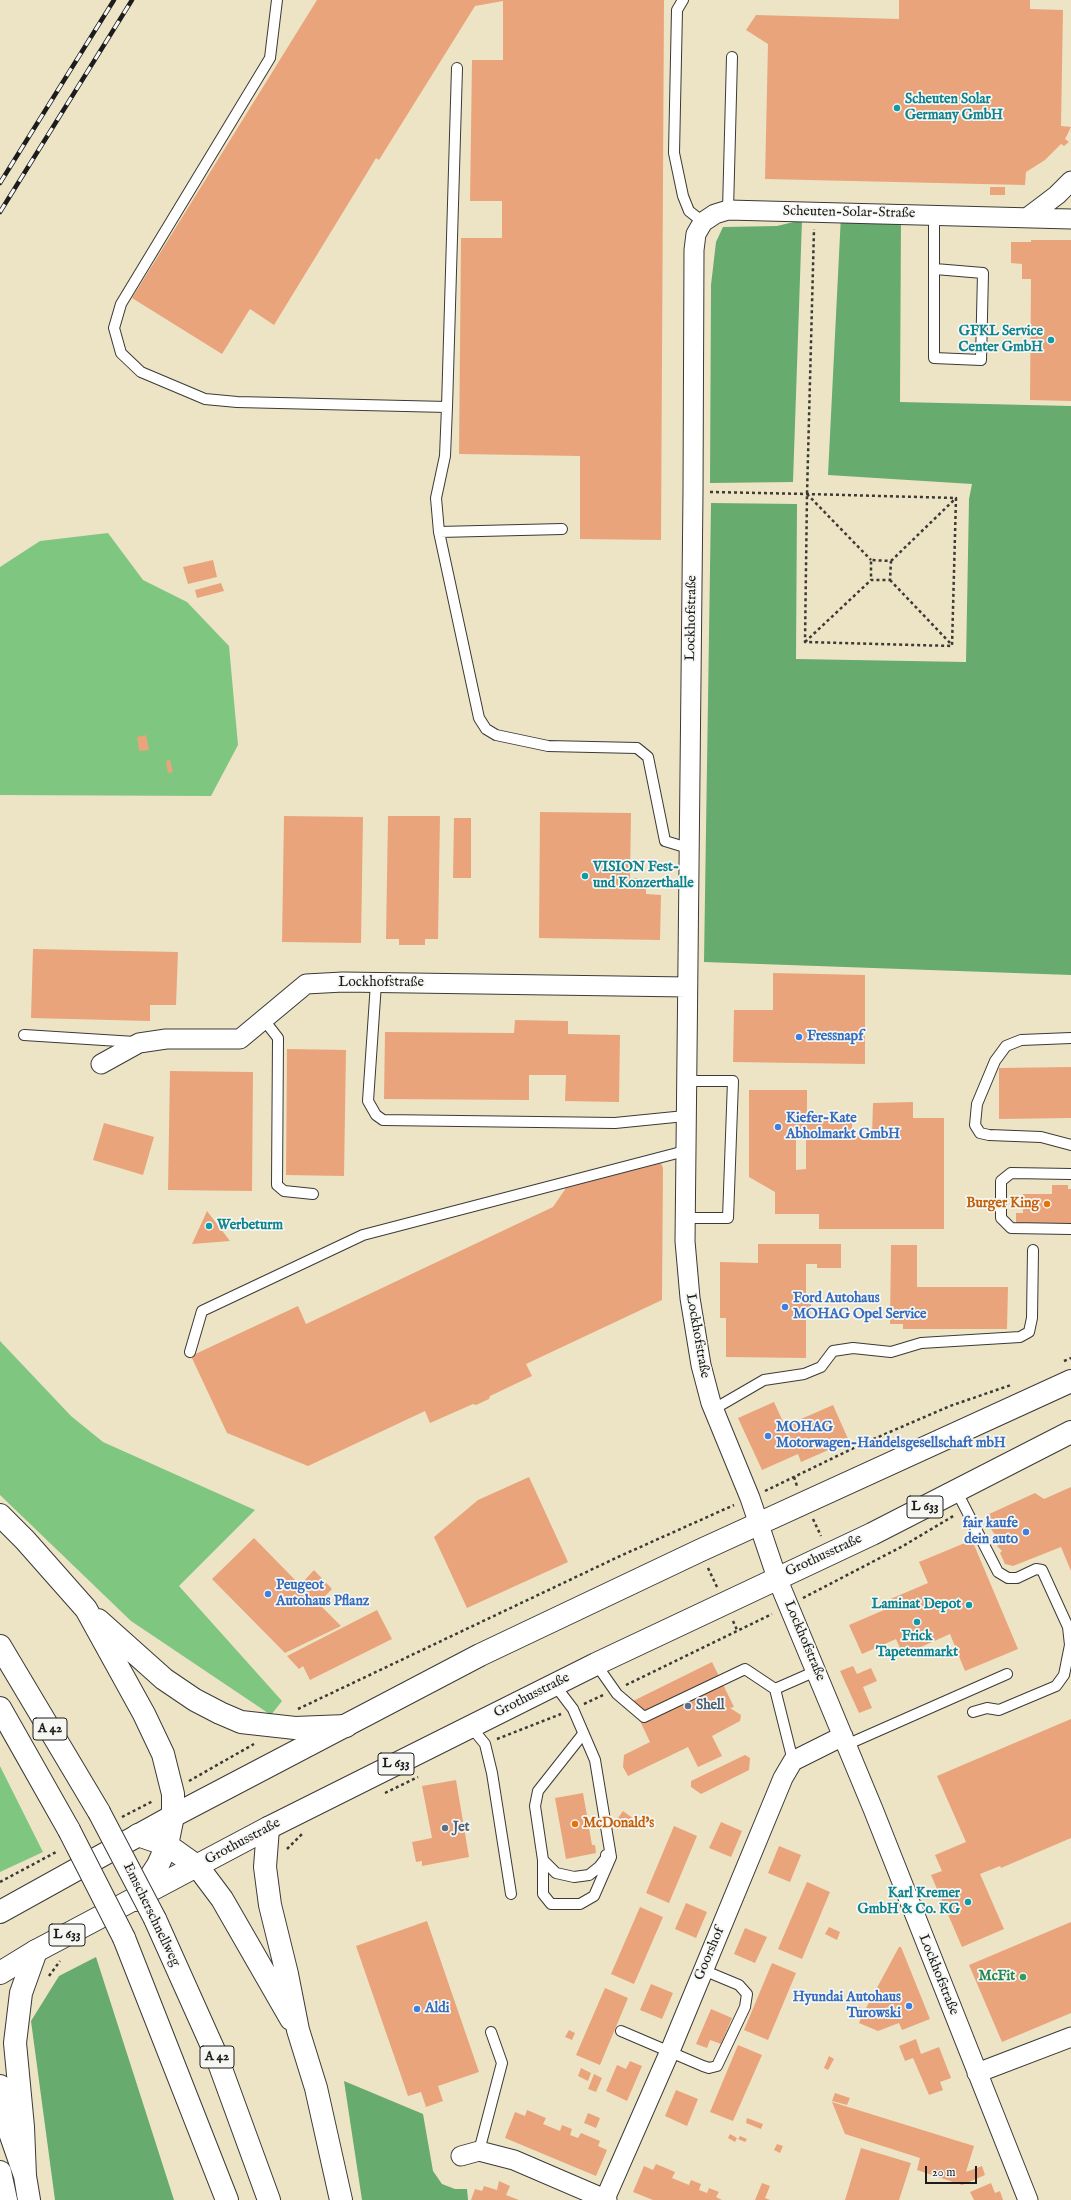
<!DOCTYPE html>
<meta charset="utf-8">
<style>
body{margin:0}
#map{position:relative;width:1071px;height:2200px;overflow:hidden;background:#ede4c6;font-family:"IM FELL English",serif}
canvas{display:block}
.scale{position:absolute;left:925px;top:2166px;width:52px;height:18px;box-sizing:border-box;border:2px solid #1c1c1c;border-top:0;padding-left:5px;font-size:12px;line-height:14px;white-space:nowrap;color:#1c1c1c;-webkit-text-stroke:3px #f6f6f2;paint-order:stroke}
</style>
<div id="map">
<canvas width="1071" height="2200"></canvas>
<div class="scale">20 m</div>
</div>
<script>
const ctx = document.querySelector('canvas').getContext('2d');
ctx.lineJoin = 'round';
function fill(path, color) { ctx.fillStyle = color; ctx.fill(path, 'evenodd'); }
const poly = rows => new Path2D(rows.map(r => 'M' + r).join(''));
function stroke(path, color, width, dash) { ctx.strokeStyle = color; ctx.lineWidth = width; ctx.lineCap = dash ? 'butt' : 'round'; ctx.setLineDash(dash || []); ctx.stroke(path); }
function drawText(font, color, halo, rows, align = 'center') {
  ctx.font = font + ' "IM FELL English",serif'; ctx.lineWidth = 3.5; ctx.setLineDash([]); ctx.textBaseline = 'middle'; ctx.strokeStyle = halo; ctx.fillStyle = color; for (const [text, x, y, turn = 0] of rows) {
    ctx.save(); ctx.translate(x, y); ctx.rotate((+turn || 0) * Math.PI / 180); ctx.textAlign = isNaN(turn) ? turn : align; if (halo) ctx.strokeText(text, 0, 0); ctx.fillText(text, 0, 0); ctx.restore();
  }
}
fill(poly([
 [108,533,143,580,187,602,229,646,238,745,211,796,0,795,0,567,40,541],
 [0,1341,71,1416,103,1442,255,1510,179,1586,282,1701,271,1715,131,1621,0,1495],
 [0,1766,43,1852,0,1872]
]), '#7fc681');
fill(poly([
 [841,215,901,218,900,402,1071,406,1071,975,704,962,711,503,797,504,796,659,966,662,969,499,972,484,828,475],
 [802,220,793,482,710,483,711,285,716,242,723,227,777,226],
 [96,1957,174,2200,55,2200,31,2021,59,1976],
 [344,2081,423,2114,433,2171,442,2184,455,2189,467,2189,468,2200,362,2200]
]), '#67ab6f');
fill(poly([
 [317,0,664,0,661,540,580,539,580,456,459,454,461,238,502,238,502,201,470,201,472,60,503,60,503,1,475,6,379,160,376,158,367,173,274,325,250,309,222,354,132,298],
 [899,0,1030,0,1030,9,1063,10,1061,126,1071,127,1065,139,1069,142,1064,146,1061,144,1045,160,1026,172,1025,185,765,179,768,44,746,30,756,15,899,19],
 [990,187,1005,187,1005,195,990,195],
 [1031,240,1071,240,1071,401,1030,400,1031,279,1022,279,1022,264,1011,263,1011,242,1031,242],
 [213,560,217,577,188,584,183,567],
 [221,583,224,591,197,598,195,590],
 [146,735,149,750,139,751,137,737],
 [170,760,173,772,168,773,166,761],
 [540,812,631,813,630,878,646,878,646,894,661,895,660,940,539,938],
 [284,816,363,817,361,943,282,942],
 [388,816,440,816,438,939,425,939,425,945,399,945,399,939,386,939],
 [454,818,471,818,471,878,453,878],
 [33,949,178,952,176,1005,150,1005,150,1021,31,1018],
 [773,973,865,975,865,1064,733,1062,734,1010,773,1010],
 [515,1020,568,1021,568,1034,620,1035,619,1102,565,1101,566,1075,529,1075,529,1100,384,1099,385,1032,514,1033],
 [287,1049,346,1050,344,1176,286,1175],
 [1071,1067,1071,1118,999,1119,999,1068],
 [170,1071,253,1072,252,1191,168,1190],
 [749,1090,807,1090,807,1118,852,1117,852,1136,872,1136,873,1103,913,1102,913,1118,944,1118,944,1229,819,1229,819,1214,775,1214,775,1192,749,1177],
 [796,1139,806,1139,806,1169,796,1170],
 [104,1123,154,1137,143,1175,93,1160],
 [661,1163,663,1168,662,1300,526,1364,532,1376,490,1396,489,1399,476,1405,473,1404,430,1423,425,1411,308,1466,227,1433,191,1356,298,1306,306,1324,553,1207,566,1188],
 [1052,1185,1068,1185,1068,1189,1071,1189,1071,1226,1016,1227,1016,1213,1023,1213,1023,1194,1052,1194],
 [207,1211,230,1241,192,1244],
 [758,1244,841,1244,841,1268,817,1268,817,1264,806,1264,806,1297,811,1297,811,1318,806,1318,806,1358,726,1357,726,1318,720,1318,720,1262,758,1263],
 [891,1245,917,1245,917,1287,1008,1287,1007,1329,903,1329,903,1324,890,1324],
 [774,1402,785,1426,833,1405,849,1441,801,1462,798,1454,762,1470,738,1418],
 [529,1477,568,1562,467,1608,434,1537,478,1500],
 [1071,1487,1071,1571,1061,1547,1013,1566,1005,1564,1000,1553,1002,1551,997,1546,999,1544,992,1537,995,1535,985,1520,987,1515,1035,1493,1044,1499],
 [254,1538,300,1585,314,1570,332,1589,318,1603,341,1626,285,1653,212,1579],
 [972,1540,1018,1649,965,1671,950,1634,903,1655,896,1639,862,1654,849,1625,884,1610,881,1603,928,1583,919,1562],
 [377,1610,392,1639,310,1680,303,1666,299,1669,287,1656],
 [712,1662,734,1707,730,1708,741,1715,740,1721,712,1736,722,1756,698,1767,688,1747,628,1776,623,1767,624,1755,650,1742,631,1702],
 [853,1666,857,1674,871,1668,877,1681,863,1687,872,1708,859,1713,840,1671],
 [1071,1719,1071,1838,1001,1868,1000,1866,980,1874,1004,1929,962,1947,931,1875,942,1871,935,1855,966,1842,937,1776,958,1767,987,1834,958,1767],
 [745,1755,750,1758,749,1770,701,1794,691,1787,691,1781],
 [456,1780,469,1857,422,1866,422,1861,416,1862,412,1842,432,1838,422,1786],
 [583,1793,588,1821,590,1820,591,1827,589,1828,592,1845,595,1845,596,1853,566,1859,555,1798],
 [623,1811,634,1819,629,1825,618,1818],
 [721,1822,742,1831,731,1857,709,1848],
 [674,1826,697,1836,669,1903,646,1893],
 [779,1846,801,1855,790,1882,768,1873],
 [807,1882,830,1892,802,1959,778,1949],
 [686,1903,707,1912,696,1938,675,1929],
 [640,1907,663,1917,634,1984,611,1974],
 [427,1921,479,2072,438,2086,443,2101,426,2107,421,2092,408,2096,356,1946],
 [1071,1922,1071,2013,1002,2042,969,1965],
 [829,1927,840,1932,837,1940,825,1934],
 [745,1928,767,1937,755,1963,734,1954],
 [899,1947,901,1947,930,2019,902,2030,899,2023,878,2031,859,2023,861,2018,855,2015,859,2007,865,2010],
 [772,1963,796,1973,768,2040,744,2030],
 [651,1984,673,1993,662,2019,640,2010],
 [605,1988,628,1998,600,2065,576,2055],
 [711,2009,732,2018,721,2044,710,2040,707,2048,696,2044],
 [569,2030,575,2033,572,2040,565,2037],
 [916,2039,921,2054,939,2047,951,2078,940,2082,943,2090,929,2095,913,2058,905,2061,899,2046],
 [738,2045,762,2055,733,2121,710,2112],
 [829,2056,834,2059,828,2070,824,2068],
 [630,2061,642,2066,627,2101,606,2091,617,2065,626,2069],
 [581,2068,591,2073,588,2081,578,2076],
 [594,2074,602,2078,596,2092,588,2089],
 [676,2090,698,2099,687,2126,665,2116],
 [835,2093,850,2098,847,2105,832,2101],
 [832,2102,974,2146,966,2172,982,2166,985,2175,962,2185,917,2170,920,2158,845,2134],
 [527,2110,546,2118,543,2124,560,2131,562,2125,572,2129,570,2135,578,2138,581,2133,600,2141,598,2146,607,2150,596,2176,505,2138,515,2112,525,2116],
 [588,2113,600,2118,596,2128,584,2123],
 [747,2118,763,2124,761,2129,746,2123],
 [730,2134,737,2138,735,2142,728,2138],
 [740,2136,747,2139,745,2142,738,2139],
 [777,2144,783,2146,780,2153,774,2150],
 [861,2148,911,2163,899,2200,845,2200],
 [656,2164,675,2172,672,2178,689,2185,691,2180,701,2184,699,2190,707,2193,709,2188,719,2192,716,2197,722,2200,653,2200,633,2192,644,2166,653,2170],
 [499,2181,510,2186,506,2195,519,2200,471,2200,475,2189,482,2191,484,2186,497,2190],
 [762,2183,770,2186,765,2198,770,2200,755,2200],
 [991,2183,995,2193,1000,2191,1003,2200,974,2200,970,2192]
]), '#e9a47b');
const lane = poly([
 [277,0,270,58,121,304,114,328,121,353,141,372,205,399,237,402,447,407,445,456,436,498,439,532,479,718,486,729,496,735,548,746,637,748,648,757,665,841,688,848],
 [683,0,677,10,674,153,683,196,689,211,703,222],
 [728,210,732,57],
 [934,215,934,358,981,360,983,273,935,269],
 [447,407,457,68],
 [439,532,562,529],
 [376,983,368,1101,376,1115,383,1120,615,1123,685,1116],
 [264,1020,278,1038,277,1185,284,1191,313,1194],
 [24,1035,135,1042],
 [1071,1038,1021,1040,1006,1046,995,1061,977,1104,975,1125,980,1133,989,1135,1041,1137,1071,1145],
 [1071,1174,1011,1173,1001,1181,1001,1218,1011,1228,1071,1229],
 [685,1218,728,1218,733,1081,686,1081],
 [190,1352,202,1311,363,1235,685,1151],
 [714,1409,764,1380,804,1374,821,1367,833,1351,853,1348,891,1352,921,1343,1020,1337,1029,1332,1032,1318,1033,1250],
 [957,1492,998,1572,1008,1578,1017,1578,1036,1569,1042,1570,1068,1627,1070,1645,1064,1675,1056,1686,999,1710,987,1708,973,1712],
 [596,1664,617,1694,644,1717,745,1669,775,1689,816,1671],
 [554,1684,573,1709,595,1760,611,1857,594,1896,580,1904,551,1904,543,1894,543,1860,535,1806,538,1791,583,1734],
 [775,1689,793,1761],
 [471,1727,485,1744,492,1773,511,1894],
 [846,1745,1007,1674],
 [543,1860,556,1873,574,1877,589,1875,599,1867,606,1858,606,1855],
 [621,2031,703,2066,709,2068,717,2066,745,2007,747,1994,739,1985,703,1970],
 [479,2151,502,2063,491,2032]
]);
const street = poly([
 [1028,217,1057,195,1071,181],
 [101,1064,139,1043,166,1039,240,1039,306,984,343,982,687,987],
 [977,2073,1071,2037],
 [461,2156,479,2151,514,2160,607,2200],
 [605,2199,670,2051,783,1778,793,1761,843,1736],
 [1028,2200,873,1809,777,1578,750,1498,711,1403,701,1365,690,1298,685,1241,693,492,694,250,696,234,703,222,715,214,728,210,1071,219]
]);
const primary = poly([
 [0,1912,173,1816,480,1655,699,1551,1071,1381],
 [0,1973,36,1951,268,1828,596,1664,872,1534,1071,1432]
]);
const highway = poly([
 [0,1515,25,1540,86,1609,144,1714,163,1754,173,1794,173,1816,167,1845,158,1865,135,1900],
 [98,1620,164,1679,195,1700,220,1713,241,1722,295,1728,346,1726],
 [0,1646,99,1812],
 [0,1708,69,1830],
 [268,1828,265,1867,270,1905,287,1974,298,2030,316,2088,341,2200],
 [138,1835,167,1845,198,1867,222,1899,291,2019],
 [155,1919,216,2055,269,2200],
 [124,1938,227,2200],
 [0,2086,9,2130,25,2176,29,2200],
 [0,2172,6,2200],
 [25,2176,23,2127,15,2043,21,1993,36,1951]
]);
stroke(lane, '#3b3a36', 12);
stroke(street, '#3b3a36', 21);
stroke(primary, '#3b3a36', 24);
stroke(highway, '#3b3a36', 24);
stroke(poly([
 [710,492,807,494,956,498,952,646,805,642,807,494,814,229],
 [807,494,871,560],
 [891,561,956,498],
 [890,580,952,645],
 [805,642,871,580,890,580,891,561,871,560,871,580],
 [1064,1361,1071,1358],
 [794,1477,797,1486],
 [765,1491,862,1444,950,1406,1011,1385],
 [813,1519,821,1536],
 [708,1568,717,1587],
 [803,1598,903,1546,955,1515],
 [733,1621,737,1630],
 [626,1685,772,1614],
 [584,1704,603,1695],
 [298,1709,618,1557,734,1505],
 [497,1739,561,1714],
 [189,1781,254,1744],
 [385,1793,418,1777],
 [122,1817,153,1801],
 [287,1849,302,1834],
 [0,1882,58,1851],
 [49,1976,60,1961]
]), '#3b3a36', 2.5, [3, 3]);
stroke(lane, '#fff', 10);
stroke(street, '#fff', 19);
stroke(primary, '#fff', 22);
stroke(highway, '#fff', 22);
const rail = poly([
 [0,183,114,0],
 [0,212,132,0]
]);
stroke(rail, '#1c1c1c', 4.5);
stroke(rail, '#f6f6f2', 3, [9]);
const highwayBridge = poly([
 [99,1812,155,1919],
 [69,1830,124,1938]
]);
stroke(highwayBridge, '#3b3a36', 24, []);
stroke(highwayBridge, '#fff', 22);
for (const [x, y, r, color] of [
 [897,108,4,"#0f9aa8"],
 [1051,340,4,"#0f9aa8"],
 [585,876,4,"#0f9aa8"],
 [799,1037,4,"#3f7fe0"],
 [778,1127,4,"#3f7fe0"],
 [1047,1204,4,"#e8710a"],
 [209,1226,4,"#0f9aa8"],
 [785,1307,4,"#3f7fe0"],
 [768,1436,4,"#3f7fe0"],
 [1026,1532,4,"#3f7fe0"],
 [268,1594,4,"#3f7fe0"],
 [969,1605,4,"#0f9aa8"],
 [917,1622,4,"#0f9aa8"],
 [688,1706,4,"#5c6f8a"],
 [575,1824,4,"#e8710a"],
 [445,1828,4,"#5c6f8a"],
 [968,1902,4,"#0f9aa8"],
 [1023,1977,4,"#2e9e5b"],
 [909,2006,4,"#3f7fe0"],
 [417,2009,4,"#3f7fe0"]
]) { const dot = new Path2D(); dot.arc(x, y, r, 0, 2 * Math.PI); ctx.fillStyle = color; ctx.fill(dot); stroke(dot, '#f6f6f2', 1.5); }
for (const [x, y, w] of [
 [925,1507,36],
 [50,1729,34],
 [396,1764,36],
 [67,1935,36],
 [217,2057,34]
]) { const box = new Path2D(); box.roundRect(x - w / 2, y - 11, w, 22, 3); ctx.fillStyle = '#f6f6f2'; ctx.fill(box); stroke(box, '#1c1c1c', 1); }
drawText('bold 13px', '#1c1c1c', null, [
 ["L 633",925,1507],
 ["A 42",50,1729],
 ["L 633",396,1764],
 ["L 633",67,1935],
 ["A 42",217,2057]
]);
drawText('bold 14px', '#0d838f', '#f6f6f2', [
 ["Scheuten Solar",905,100],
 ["Germany GmbH",905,116],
 ["GFKL Service",1043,332,"right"],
 ["Center GmbH",1043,348,"right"],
 ["VISION Fest-",593,868],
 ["und Konzerthalle",593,884],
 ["Werbeturm",217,1226],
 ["Laminat Depot",961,1605,"right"],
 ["Frick",917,1637,"center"],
 ["Tapetenmarkt",917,1653,"center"],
 ["Karl Kremer",960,1894,"right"],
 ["GmbH & Co. KG",960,1910,"right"]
], 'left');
drawText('14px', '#1c1c1c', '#f6f6f2', [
 ["Scheuten-Solar-Straße",849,213,1],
 ["Lockhofstraße",692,618,-89],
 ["Lockhofstraße",381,983],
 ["Lockhofstraße",697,1336,80],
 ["Grothusstraße",824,1556,-25],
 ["Lockhofstraße",804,1641,67],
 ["Grothusstraße",532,1696,-27],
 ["Grothusstraße",243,1842,-28],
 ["Emscherschnellweg",151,1915,64],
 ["Goorshof",710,1954,-67],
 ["Lockhofstraße",938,1975,68]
]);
drawText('bold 14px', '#366cbe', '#f6f6f2', [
 ["Fressnapf",807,1037],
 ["Kiefer-Kate",786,1119],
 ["Abholmarkt GmbH",786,1135],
 ["Ford Autohaus",793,1299],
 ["MOHAG Opel Service",793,1315],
 ["MOHAG",776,1428],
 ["Motorwagen-Handelsgesellschaft mbH",776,1444],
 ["fair kaufe",1018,1524,"right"],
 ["dein auto",1018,1540,"right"],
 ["Peugeot",276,1586],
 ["Autohaus Pflanz",276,1602],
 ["Hyundai Autohaus",901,1998,"right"],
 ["Turowski",901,2014,"right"],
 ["Aldi",425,2009]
], 'left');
drawText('bold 14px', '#c56008', '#f6f6f2', [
 ["Burger King",1039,1204],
 ["McDonald's",583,1824,"left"]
], 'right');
drawText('bold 14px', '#4e5e75', '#f6f6f2', [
 ["Shell",696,1706],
 ["Jet",453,1828]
], 'left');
drawText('bold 14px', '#27864d', '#f6f6f2', [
 ["McFit",1015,1977]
], 'right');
</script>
